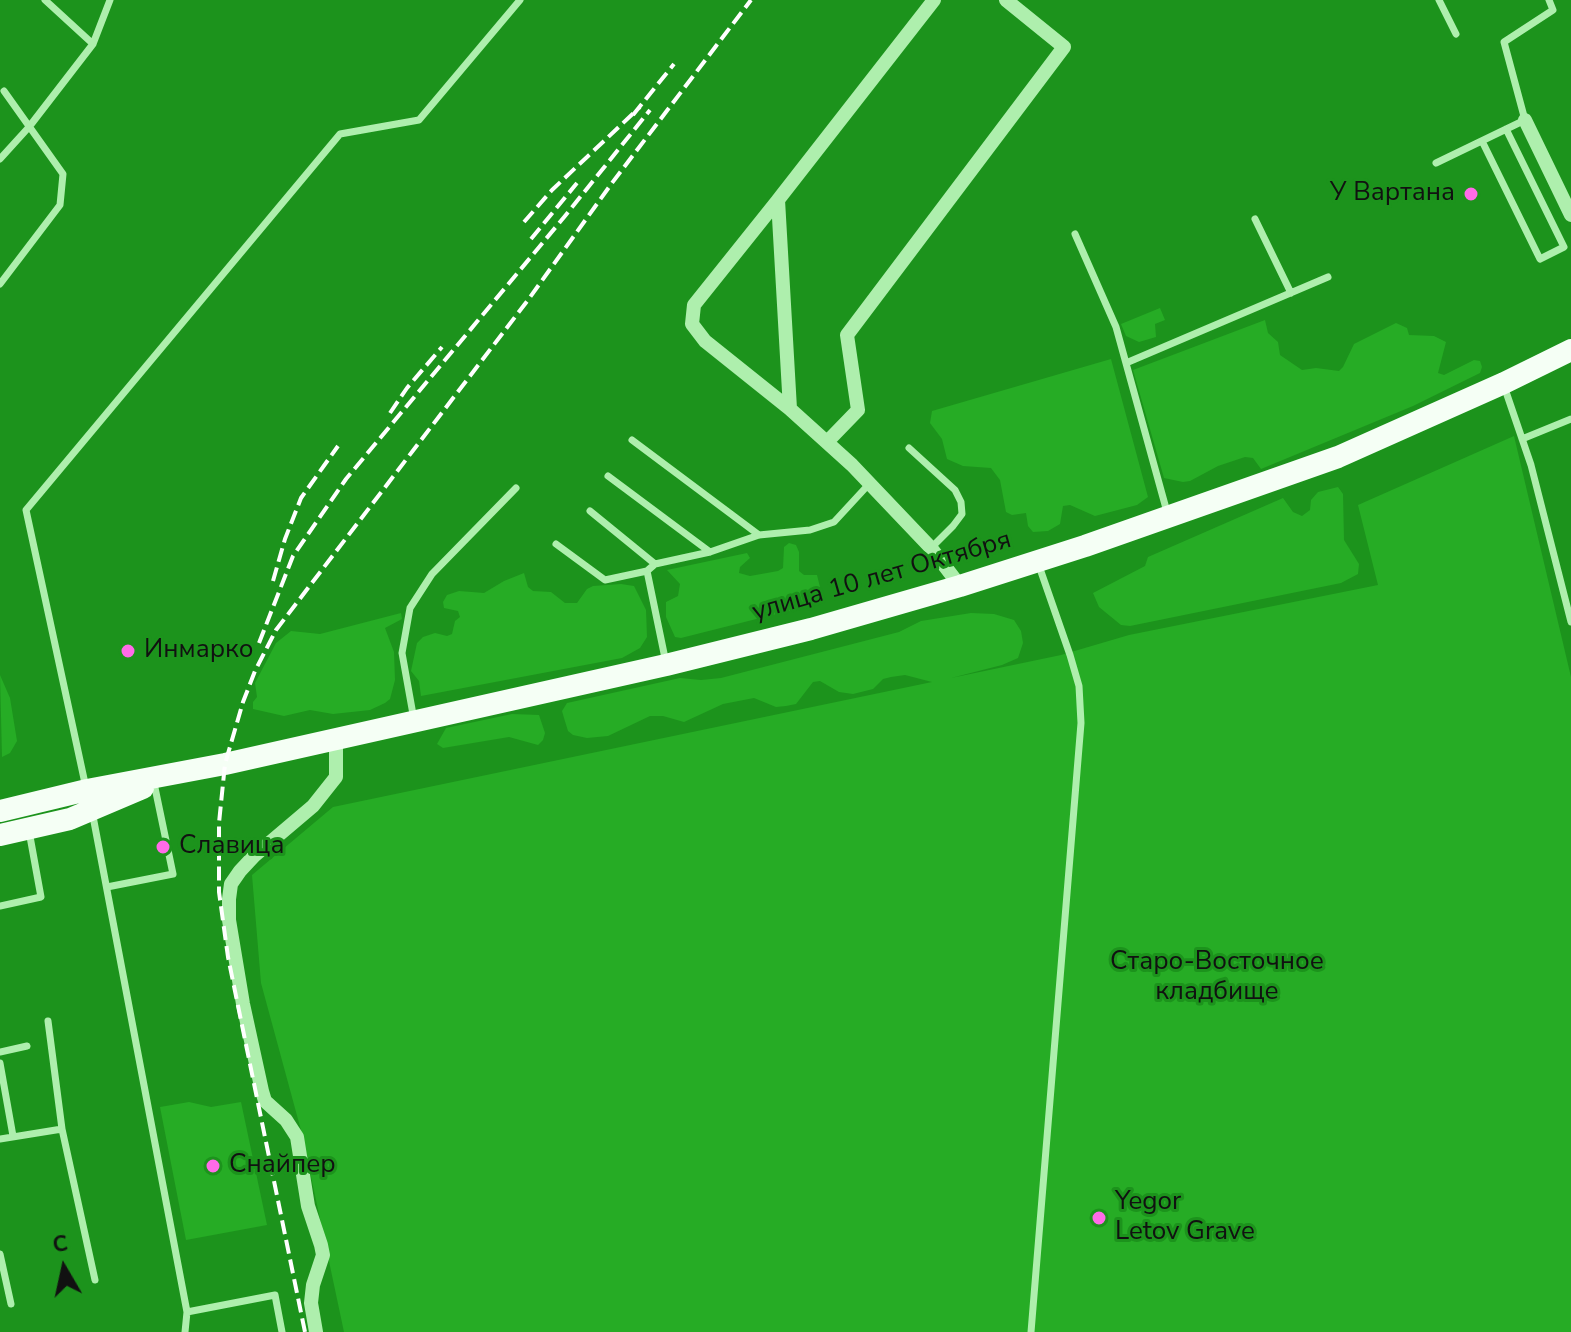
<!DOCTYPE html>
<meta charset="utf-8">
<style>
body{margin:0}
#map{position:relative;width:1571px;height:1332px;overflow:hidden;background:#1c931c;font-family:"Nunito Sans",sans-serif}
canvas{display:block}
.north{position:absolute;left:24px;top:1228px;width:80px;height:80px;-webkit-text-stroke:6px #1c931c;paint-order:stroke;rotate:351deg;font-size:22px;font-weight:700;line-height:32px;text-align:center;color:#111}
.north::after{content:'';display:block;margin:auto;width:28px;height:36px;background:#111;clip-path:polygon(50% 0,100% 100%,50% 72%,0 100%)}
</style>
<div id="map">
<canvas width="1571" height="1332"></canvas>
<div class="north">С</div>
</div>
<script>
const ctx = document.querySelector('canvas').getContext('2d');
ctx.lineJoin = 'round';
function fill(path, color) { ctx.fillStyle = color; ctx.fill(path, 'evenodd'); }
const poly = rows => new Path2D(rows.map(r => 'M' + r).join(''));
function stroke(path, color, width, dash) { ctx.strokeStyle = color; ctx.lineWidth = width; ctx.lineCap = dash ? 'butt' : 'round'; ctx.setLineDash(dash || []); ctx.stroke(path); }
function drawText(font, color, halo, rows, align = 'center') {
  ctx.font = font + ' "Nunito Sans",sans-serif'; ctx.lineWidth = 6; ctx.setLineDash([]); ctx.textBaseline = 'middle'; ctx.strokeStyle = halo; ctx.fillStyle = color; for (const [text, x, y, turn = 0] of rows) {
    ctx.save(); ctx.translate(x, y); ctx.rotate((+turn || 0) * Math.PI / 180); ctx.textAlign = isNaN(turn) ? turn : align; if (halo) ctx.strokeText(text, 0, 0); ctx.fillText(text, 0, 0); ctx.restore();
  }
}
fill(poly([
 [1160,308,1165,320,1155,324,1156,337,1139,342,1126,336,1121,324],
 [1265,320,1268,333,1278,342,1280,355,1302,370,1316,368,1339,371,1343,367,1354,344,1396,323,1407,328,1409,335,1434,336,1446,342,1438,373,1444,375,1474,360,1480,361,1482,367,1480,373,1413,406,1261,469,1253,458,1245,457,1218,466,1190,481,1183,482,1164,478,1133,370],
 [1111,359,1148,497,1137,505,1095,516,1070,505,1063,506,1060,524,1048,531,1033,532,1028,526,1026,513,1012,515,1006,512,1000,480,991,468,963,466,947,459,942,439,930,423,932,411],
 [1514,436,1571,677,1571,1332,344,1332,302,1134,261,983,252,875,333,807,932,682,905,675,891,677,883,679,873,689,853,694,839,692,820,681,813,682,796,704,786,706,776,707,754,698,723,704,684,722,663,716,650,716,608,736,587,738,573,735,568,731,564,718,562,711,567,703,680,678,701,680,721,678,899,632,921,621,971,613,994,614,1014,620,1021,631,1023,643,1018,658,1002,665,951,678,1061,655,1129,635,1378,585,1358,505],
 [1338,487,1343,494,1344,540,1359,564,1358,574,1341,583,1130,626,1121,625,1099,607,1093,593,1145,566,1148,557,1283,498,1293,512,1302,516,1310,510,1311,500,1318,492],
 [789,543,796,545,799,552,799,571,804,575,817,575,820,587,816,601,804,607,681,638,675,637,666,617,666,602,678,596,680,584,667,570,747,553,750,558,740,567,739,573,750,576,778,571,783,568,784,547],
 [524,573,528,587,533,591,551,592,565,603,577,603,587,589,593,586,621,584,634,586,646,610,647,637,640,648,622,658,421,696,419,681,411,671,417,643,423,637,435,633,447,636,452,634,455,621,460,617,458,611,444,608,443,602,447,595,459,591,484,593,504,581],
 [401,613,402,619,385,628,394,652,395,680,390,699,385,703,370,710,333,714,310,710,284,716,253,709,253,702,257,697,255,683,276,643,291,631,320,634],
 [0,675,10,698,17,741,10,753,2,757],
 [512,714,539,715,545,733,543,740,538,745,509,737,443,748,437,744,446,728],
 [189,1102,211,1107,241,1102,267,1225,186,1240,160,1107]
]), '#26ac25');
stroke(poly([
 [45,0,93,44],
 [1439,0,1456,34],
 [1482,141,1540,259,1564,247,1506,129],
 [0,159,29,127,93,44,110,0],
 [1436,163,1525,120,1504,42,1553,10,1549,0],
 [1255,219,1291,293],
 [1075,234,1116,327,1167,512],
 [0,284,60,205,63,174,4,91],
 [1126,363,1328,277],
 [1504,386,1531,465,1571,622],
 [1522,439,1571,419],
 [632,440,759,535],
 [909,448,955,490,961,502,962,514,953,526,931,548],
 [608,476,710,552],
 [590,511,655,564],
 [556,544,605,580,647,571],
 [666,663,647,571,655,564,710,552,759,535,810,530,834,522,870,483],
 [414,720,402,653,410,608,432,574,516,488],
 [86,788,26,510,340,134,419,120,520,0],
 [92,811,187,1312,185,1332],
 [107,887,173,874,154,783],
 [0,906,41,897,29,831],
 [48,1021,62,1129,95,1280],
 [0,1052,27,1046],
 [0,1063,13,1136],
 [0,1139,62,1129],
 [0,1254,11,1304],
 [187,1312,275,1295,282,1332],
 [1031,1332,1081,723,1079,686,1070,655,1038,563]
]), '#aeefad', 7);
stroke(poly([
 [934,0,778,200,790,409,852,465,931,548,960,586],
 [1525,120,1571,215],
 [778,200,694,305,692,324,705,341,790,409],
 [827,442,858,410,847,335,1064,47,1006,0],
 [316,1332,311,1303,313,1285,323,1255,321,1245,308,1206,297,1137,286,1120,265,1101,262,1091,243,1004,229,920,229,899,231,884,240,871,254,856,313,806,336,777,336,738]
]), '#aeefad', 14);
stroke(poly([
 [0,811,87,790,225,764,666,665,811,629,960,586,1085,546,1338,457,1504,383,1571,350],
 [0,835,70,819,143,788]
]), '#f5fff5', 22);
stroke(poly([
 [633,115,674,64],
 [524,222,552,190,640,107],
 [531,239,577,183],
 [390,413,407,388,442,347],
 [273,581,285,539,301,498,338,446],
 [259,643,293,556,346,479,565,216,650,110],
 [305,1332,228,957,219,892,219,823,225,764,243,702,255,671,276,630,528,300,612,183,751,0]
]), '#fff', 4, [14, 6]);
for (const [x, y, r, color] of [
 [1471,194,8,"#ff6be8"],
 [128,651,8,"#ff6be8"],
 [163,847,8,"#ff6be8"],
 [213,1166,8,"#ff6be8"],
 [1099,1218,8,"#ff6be8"]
]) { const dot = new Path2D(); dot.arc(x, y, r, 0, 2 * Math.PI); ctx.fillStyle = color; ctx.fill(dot); stroke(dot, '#1c931c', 3); }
drawText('26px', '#111', '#1c931c', [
 ["У Вартана",1455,194,"right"],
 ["Инмарко",144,651],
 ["Славица",179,847],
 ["Снайпер",229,1166],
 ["Yegor",1115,1203],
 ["Letov Grave",1115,1233]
], 'left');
drawText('26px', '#111', '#1c931c', [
 ["улица 10 лет Октября",882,577,-16]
]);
drawText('26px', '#111', '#1c931c', [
 ["Старо-Восточное",1217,963],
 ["кладбище",1217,993]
]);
</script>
